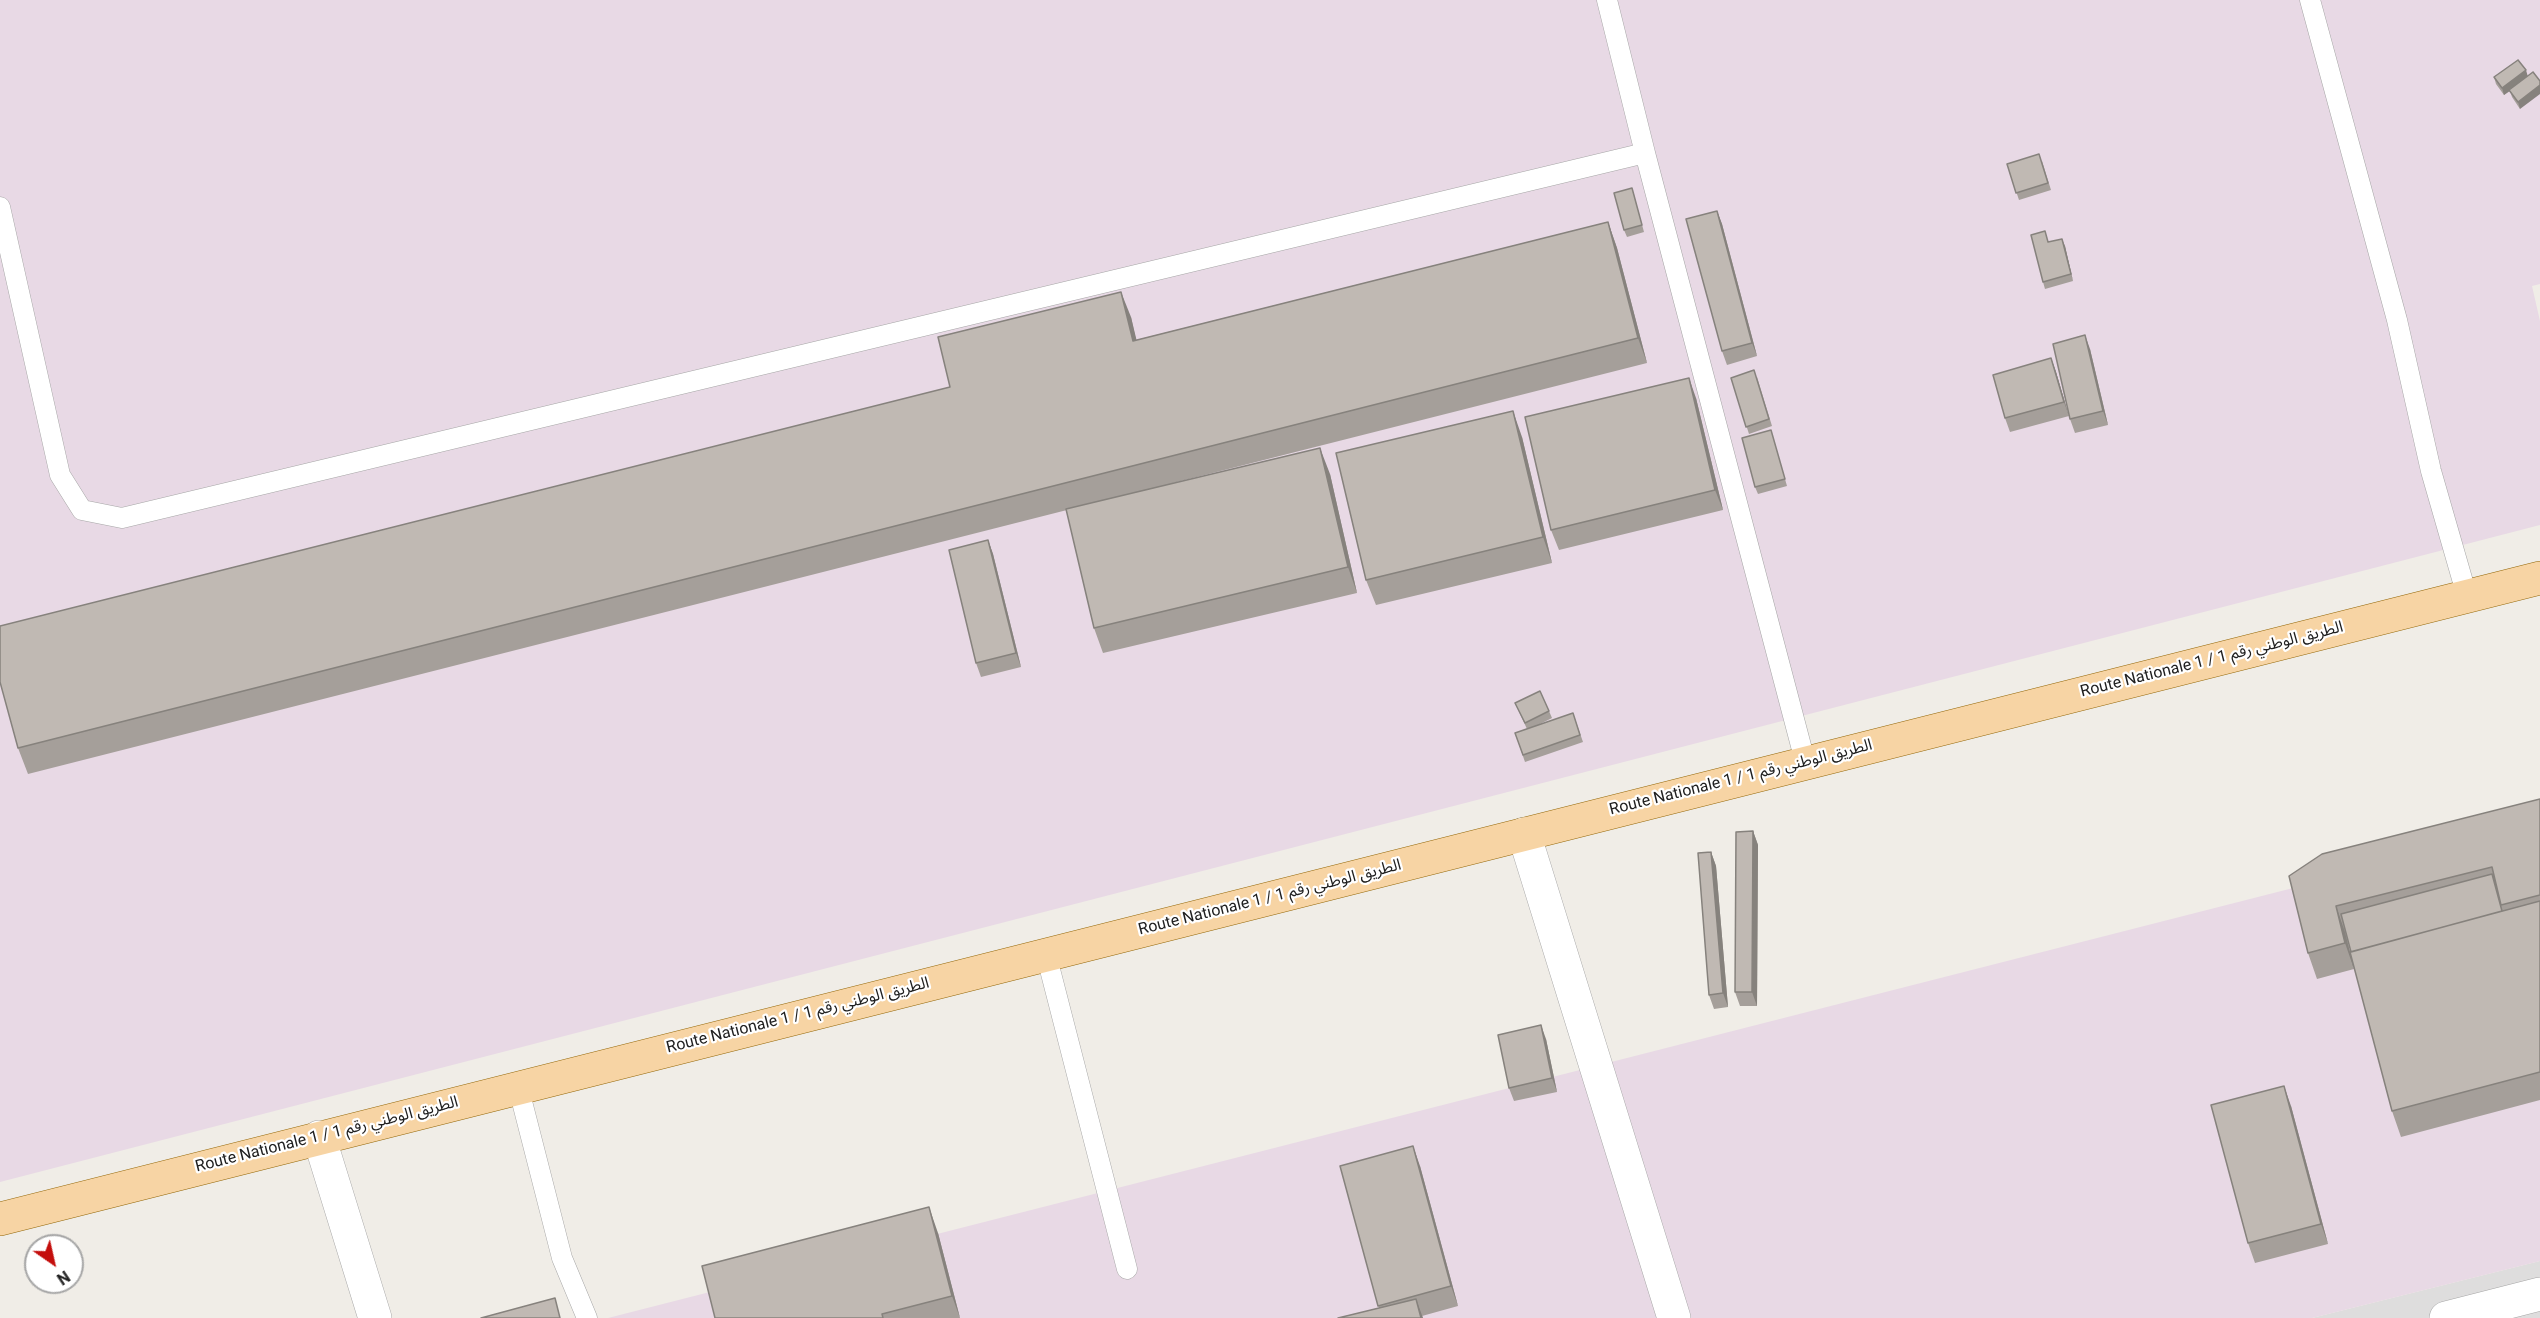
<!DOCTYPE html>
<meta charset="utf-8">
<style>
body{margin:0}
#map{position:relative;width:2540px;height:1318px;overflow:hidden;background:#f0ede7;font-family:Roboto,sans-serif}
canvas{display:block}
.north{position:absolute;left:24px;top:1234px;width:60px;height:60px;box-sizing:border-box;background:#fff;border:2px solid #a6a6a6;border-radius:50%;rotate:146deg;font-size:16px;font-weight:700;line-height:24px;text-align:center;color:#202020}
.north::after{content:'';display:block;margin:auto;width:21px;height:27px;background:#c40e0c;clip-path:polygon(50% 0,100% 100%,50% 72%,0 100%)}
</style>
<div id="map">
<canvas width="2540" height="1318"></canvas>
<div class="north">N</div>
</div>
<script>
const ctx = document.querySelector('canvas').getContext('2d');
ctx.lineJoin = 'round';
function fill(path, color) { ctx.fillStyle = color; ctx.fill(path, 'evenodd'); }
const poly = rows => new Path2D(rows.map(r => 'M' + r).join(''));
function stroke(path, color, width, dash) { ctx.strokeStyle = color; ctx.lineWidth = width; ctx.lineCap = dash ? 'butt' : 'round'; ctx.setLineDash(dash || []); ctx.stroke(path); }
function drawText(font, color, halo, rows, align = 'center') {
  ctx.font = font + ' Roboto,"Noto Sans Arabic",sans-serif'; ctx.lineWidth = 4.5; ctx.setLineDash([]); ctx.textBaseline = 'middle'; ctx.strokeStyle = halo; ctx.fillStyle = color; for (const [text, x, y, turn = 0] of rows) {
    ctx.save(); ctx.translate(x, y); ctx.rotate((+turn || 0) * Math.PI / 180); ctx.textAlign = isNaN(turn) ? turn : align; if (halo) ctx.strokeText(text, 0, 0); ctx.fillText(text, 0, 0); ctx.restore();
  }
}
fill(poly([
 [2540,1261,2540,1318,2312,1318]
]), '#dedddd');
fill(poly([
 [0,0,2540,0,2540,284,2532,286,2540,321,2540,525,0,1182],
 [2540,825,2540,1261,2312,1318,608,1318]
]), '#e8d9e5');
const service = poly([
 [2310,0,2397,320,2431,471,2467,596],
 [1645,153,1805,761],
 [0,207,60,475,82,510,122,518,1645,153,1607,0],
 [1046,954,1127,1269],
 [518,1086,562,1258,587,1318]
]);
const minor = poly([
 [1524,834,1674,1318],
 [319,1137,375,1318],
 [2446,1318,2540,1294]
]);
const primary = poly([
 [0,1219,2540,578]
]);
stroke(service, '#a7a7a7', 21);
stroke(minor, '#a7a7a7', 34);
stroke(primary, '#936709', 34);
stroke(service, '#fff', 20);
stroke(minor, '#fff', 33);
stroke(primary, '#f7d4a4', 33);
fill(poly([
 [2518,60,2520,109,2512,97,2510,91,2504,95,2496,84,2494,77],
 [2042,161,2051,190,2019,200,2007,164],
 [1634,195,1644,232,1627,237,1624,230],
 [1717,211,1722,224,1757,356,1727,365,1722,351],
 [1608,222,1617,248,1647,363,1173,483,1330,474,1357,593,1103,653,1094,628,1067,510,28,774,18,748,1131,317,1136,340],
 [2048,242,2065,246,2073,281,2045,289,2043,282],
 [2090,349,2108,425,2075,433,2070,419],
 [2051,358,2056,372,2069,416,2010,432,2005,418],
 [1757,377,1772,426,1749,434,1731,378],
 [1696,398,1723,510,1559,550,1551,530],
 [1771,430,1787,486,1758,494,1755,487],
 [1522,437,1552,563,1376,605,1366,580],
 [988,540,993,554,1021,667,981,677,976,663],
 [1515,703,1549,711,1552,718,1538,725,1573,713,1583,742,1525,762,1515,733,1527,729],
 [2540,799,2540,1100,2401,1137,2392,1111,2346,932,2354,969,2317,979,2308,953,2289,876],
 [1753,831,1758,845,1757,1006,1740,1006,1735,992],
 [1711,852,1716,866,1728,1007,1714,1009,1709,995],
 [1546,1039,1557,1092,1514,1101,1509,1088],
 [2291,1106,2328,1244,2255,1263,2248,1243],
 [1340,1166,1420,1166,1458,1306,1422,1316,1423,1318,1338,1318,1379,1308],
 [938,1233,960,1318,715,1318]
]), '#a59f9a');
fill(poly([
 [2526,70,2528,77,2504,95,2502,88],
 [2540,85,2540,94,2520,109,2518,102],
 [1717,211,1722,224,1757,356,1752,343],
 [1608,222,1617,248,1647,363,1638,338],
 [2062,239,2065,246,2073,281,2071,274],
 [1121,292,1131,317,1143,367,1133,341],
 [2085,335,2090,349,2108,425,2103,411],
 [2051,358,2056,372,2069,416,2064,402],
 [1689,378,1696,398,1723,510,1715,490],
 [1513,411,1522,437,1552,563,1543,537],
 [1320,448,1330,474,1357,593,1348,567],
 [988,540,993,554,1021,667,1016,653],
 [1753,831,1758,845,1757,1006,1752,992],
 [1711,852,1716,866,1728,1007,1723,993],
 [2336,906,2345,932,2354,969,2345,943],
 [1541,1025,1546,1039,1557,1092,1552,1078],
 [2284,1086,2291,1106,2328,1244,2321,1224],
 [1413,1146,1420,1166,1458,1306,1451,1286],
 [929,1207,938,1233,960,1318,952,1296],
 [1416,1299,1423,1318,1421,1318]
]), '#86827d');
const building = poly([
 [2518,60,2526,70,2502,88,2494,77,2518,60],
 [2533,72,2540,81,2540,85,2518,102,2509,90,2533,72],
 [2039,154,2048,183,2016,193,2007,164,2039,154],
 [1632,188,1642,225,1624,230,1614,193,1632,188],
 [1717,211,1752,343,1722,351,1686,219,1717,211],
 [1608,222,1638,338,18,748,0,682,0,626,950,387,938,337,1121,292,1133,341,1608,222],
 [2045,231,2048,242,2062,239,2071,274,2043,282,2031,235,2045,231],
 [2085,335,2103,411,2070,419,2053,344,2085,335],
 [2051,358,2064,402,2005,418,1993,375,2051,358],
 [1754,370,1769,419,1746,427,1731,378,1754,370],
 [1689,378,1715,490,1551,530,1525,417,1689,378],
 [1513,411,1543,537,1366,580,1336,453,1513,411],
 [1771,430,1785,479,1755,487,1742,438,1771,430],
 [1320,448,1348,567,1094,628,1066,509,1320,448],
 [988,540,1016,653,976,663,949,550,988,540],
 [1540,691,1549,711,1525,723,1515,703,1540,691],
 [1573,713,1580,735,1523,755,1515,733,1573,713],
 [2540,799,2540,895,2501,905,2492,867,2336,906,2345,943,2308,953,2289,876,2322,854,2540,799],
 [1753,831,1752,992,1735,992,1736,832,1753,831],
 [1711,852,1723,993,1709,995,1698,853,1711,852],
 [2492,874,2502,911,2351,952,2341,914,2492,874],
 [2540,901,2540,1072,2392,1111,2350,952,2540,901],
 [1541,1025,1552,1078,1509,1088,1498,1035,1541,1025],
 [2284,1086,2321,1224,2248,1243,2211,1105,2284,1086],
 [1413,1146,1451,1286,1378,1306,1340,1166,1413,1146],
 [929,1207,952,1296,882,1314,883,1318,715,1318,702,1266,929,1207],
 [555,1298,560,1318,481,1318,555,1298],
 [1416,1299,1421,1318,1338,1318,1416,1299]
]);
fill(building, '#c0b9b3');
stroke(building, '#86827d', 1.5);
drawText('16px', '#202020', '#fff', [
 ["Route Nationale 1 / الطريق الوطني رقم 1",2212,660,-14],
 ["Route Nationale 1 / الطريق الوطني رقم 1",1741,778,-14],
 ["Route Nationale 1 / الطريق الوطني رقم 1",1270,898,-14],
 ["Route Nationale 1 / الطريق الوطني رقم 1",798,1016,-14],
 ["Route Nationale 1 / الطريق الوطني رقم 1",327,1135,-14]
]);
</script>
